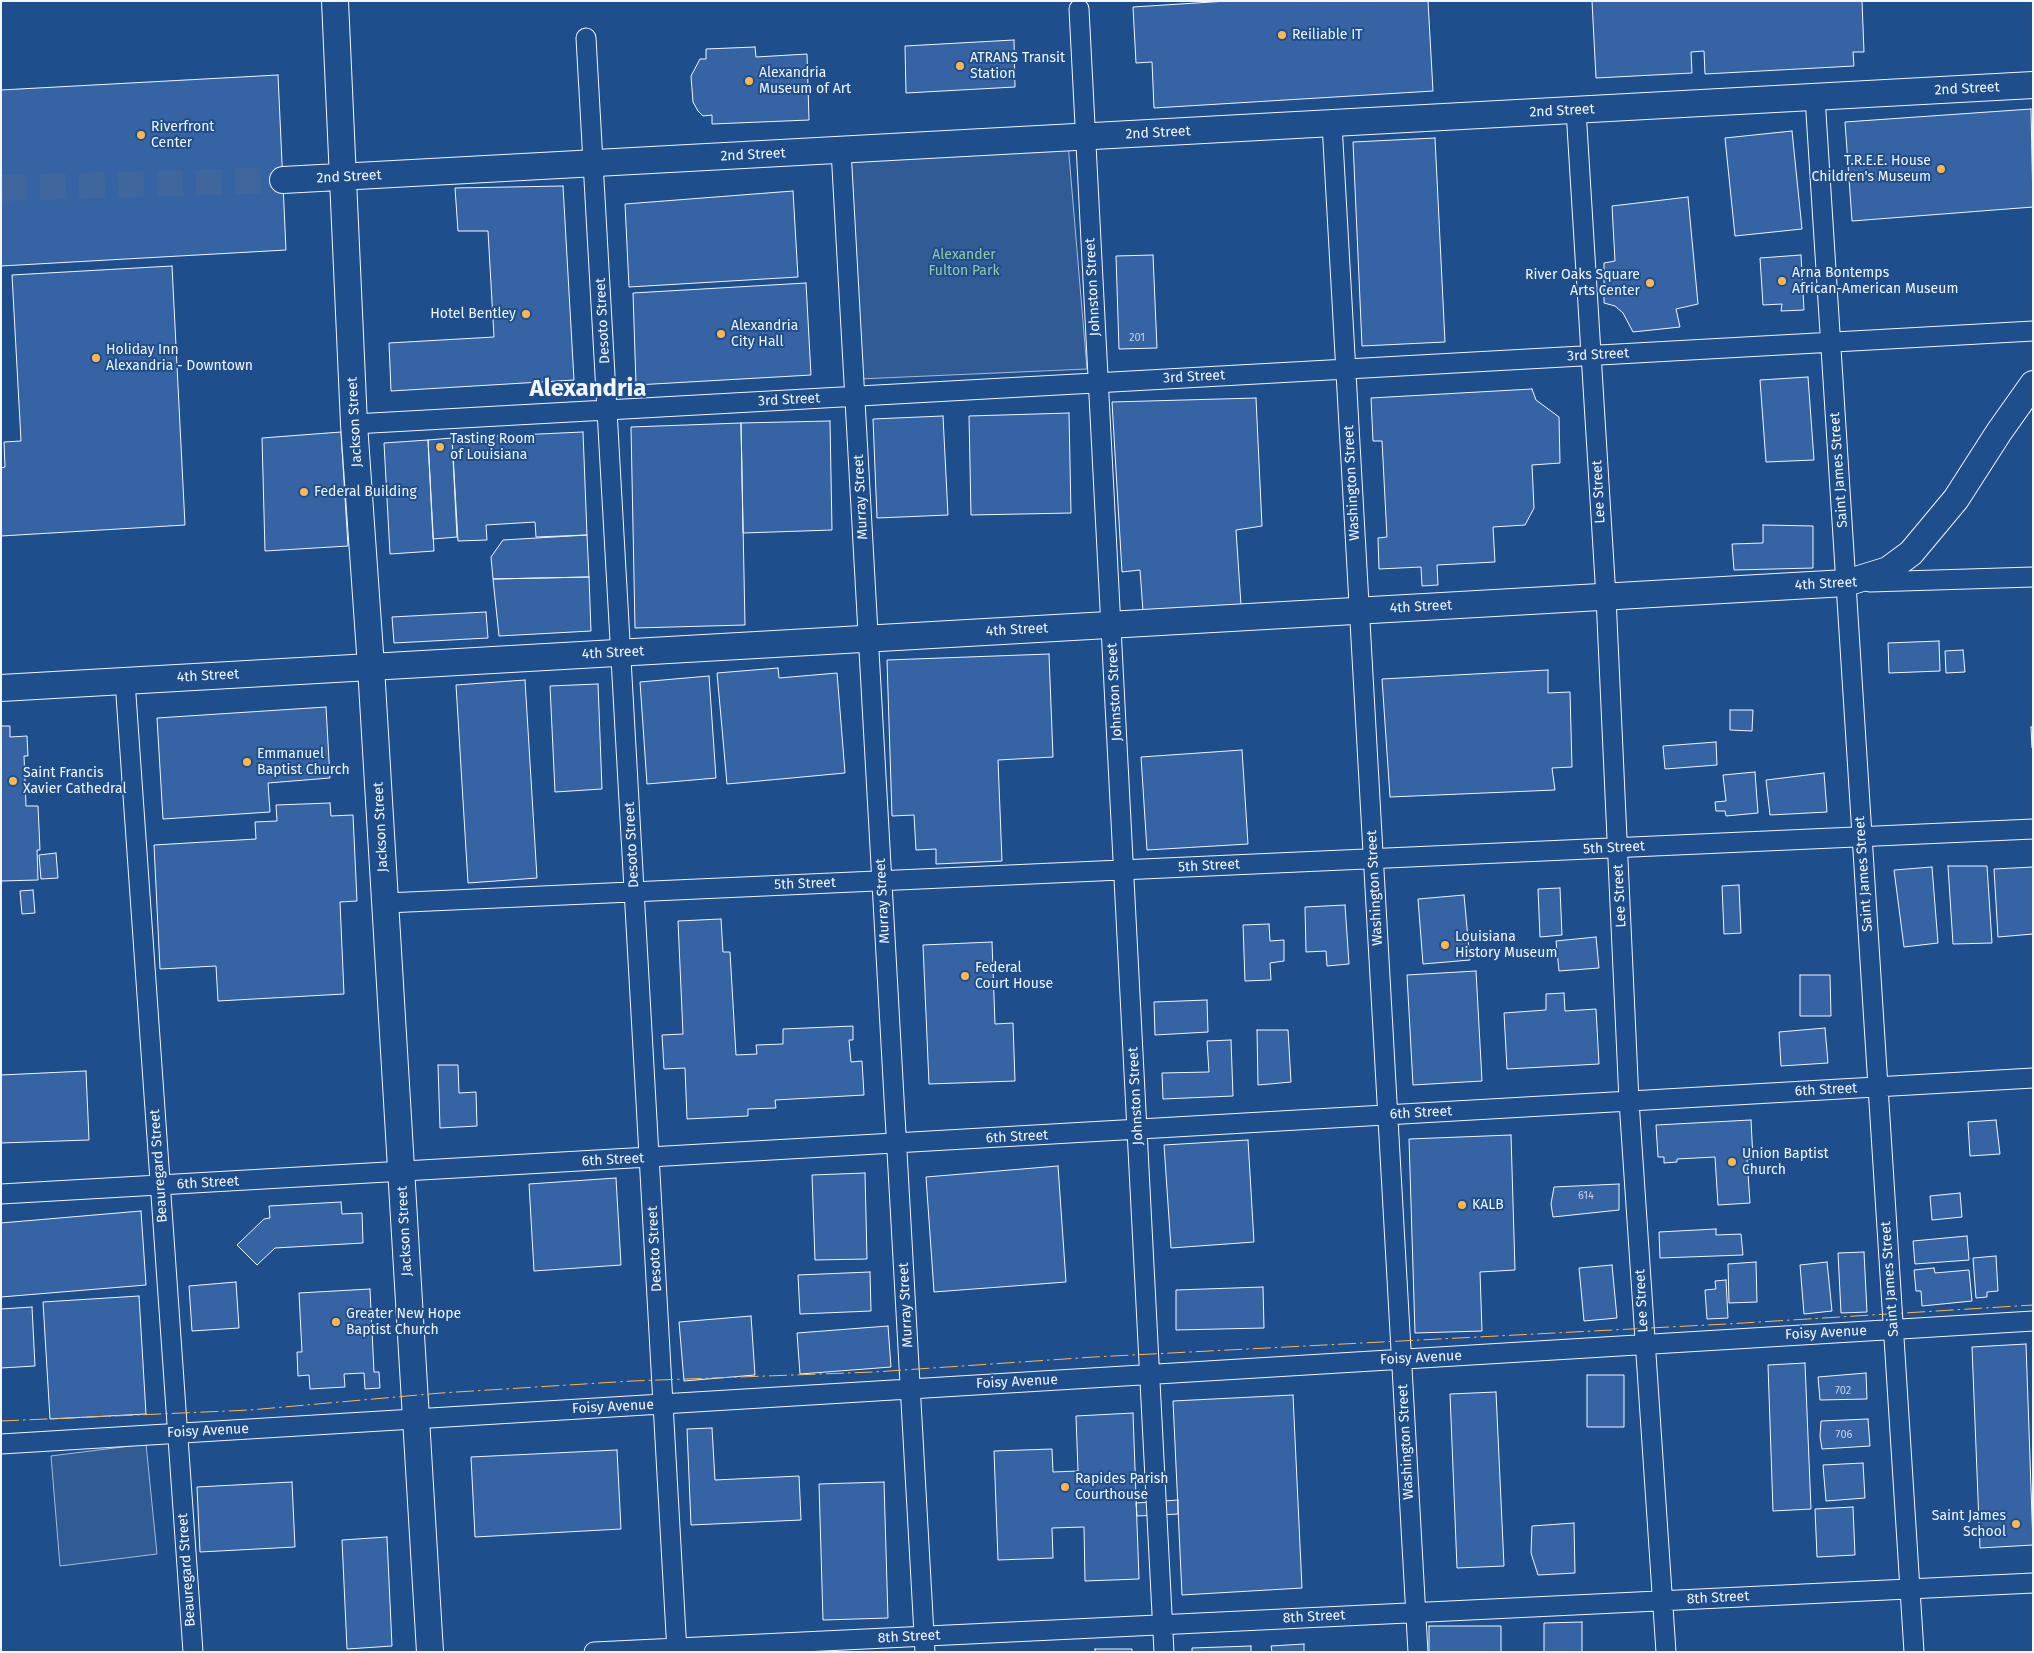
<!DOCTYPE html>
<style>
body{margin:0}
#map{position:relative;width:2034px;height:1653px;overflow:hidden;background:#1f4e8c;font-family:"Fira Sans",sans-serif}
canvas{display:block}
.frame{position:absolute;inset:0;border:2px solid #f2f6ff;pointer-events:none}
</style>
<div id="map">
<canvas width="2034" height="1653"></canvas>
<div class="frame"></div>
</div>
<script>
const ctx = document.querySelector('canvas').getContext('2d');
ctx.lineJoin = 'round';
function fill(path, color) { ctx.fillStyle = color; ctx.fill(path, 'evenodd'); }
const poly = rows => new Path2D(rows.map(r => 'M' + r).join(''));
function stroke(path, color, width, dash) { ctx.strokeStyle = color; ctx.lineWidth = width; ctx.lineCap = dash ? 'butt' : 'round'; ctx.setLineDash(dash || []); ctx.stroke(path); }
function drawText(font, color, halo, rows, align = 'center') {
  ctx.font = font + ' "Fira Sans",sans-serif'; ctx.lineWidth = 4; ctx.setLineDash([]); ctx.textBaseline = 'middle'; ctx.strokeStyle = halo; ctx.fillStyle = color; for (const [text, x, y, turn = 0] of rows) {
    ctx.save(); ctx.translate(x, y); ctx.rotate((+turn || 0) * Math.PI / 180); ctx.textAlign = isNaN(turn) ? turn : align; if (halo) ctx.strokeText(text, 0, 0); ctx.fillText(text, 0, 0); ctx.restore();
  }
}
const built = poly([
 [1068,143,1087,369,859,379,844,153,1068,143],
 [146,1444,157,1554,60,1566,51,1456,146,1444]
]);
fill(built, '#305b95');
stroke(built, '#a8bbd7', 1);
const building = poly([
 [1228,1,1428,1,1433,91,1154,108,1152,62,1136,63,1133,7,1228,1],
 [1592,1,1862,1,1864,52,1853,52,1854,66,1705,74,1704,51,1691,52,1692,73,1596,78,1592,1],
 [1014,40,1015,87,906,93,905,46,1014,40],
 [755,47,756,57,807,54,809,120,712,124,712,115,703,116,698,111,693,102,691,76,700,59,706,59,706,49,755,47],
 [278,75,286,250,1,266,1,90,278,75],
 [2031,109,2033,207,1852,221,1845,122,2031,109],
 [1792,131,1802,229,1735,236,1725,138,1792,131],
 [1435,138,1445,342,1362,346,1353,142,1435,138],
 [563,186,574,380,391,391,389,343,494,337,488,231,458,231,455,188,563,186],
 [793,191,798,277,629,287,625,204,793,191],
 [1688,197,1698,304,1676,309,1680,327,1633,332,1623,313,1615,306,1604,303,1604,263,1615,261,1612,206,1688,197],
 [1153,255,1157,348,1119,349,1116,256,1153,255],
 [1801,255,1804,310,1781,311,1782,304,1763,305,1760,258,1801,255],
 [172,266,185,525,1,536,1,468,5,467,4,442,21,441,12,275,172,266],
 [806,283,811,375,636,385,633,293,806,283],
 [1808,377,1814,460,1766,462,1760,380,1808,377],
 [1532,389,1536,400,1559,417,1560,463,1532,465,1534,508,1525,525,1493,527,1495,562,1437,565,1438,585,1422,586,1421,567,1379,569,1378,538,1387,537,1382,441,1373,441,1371,398,1532,389],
 [1256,398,1262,526,1236,530,1241,605,1143,611,1140,570,1122,572,1112,402,1256,398],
 [1069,413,1071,513,971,515,969,416,1069,413],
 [943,416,948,515,877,518,873,419,943,416],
 [830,421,832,530,743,533,741,423,830,421],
 [741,423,745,625,635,628,631,427,741,423],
 [341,432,348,546,265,551,262,438,341,432],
 [583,432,587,535,536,537,535,522,486,525,487,540,458,541,452,438,583,432],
 [452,438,457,537,433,539,428,440,452,438],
 [428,440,434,551,390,554,384,443,428,440],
 [1763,525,1813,526,1813,568,1734,570,1732,544,1763,543,1763,525],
 [587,535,589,577,493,579,491,557,503,540,587,535],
 [589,577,591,631,499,636,493,579,589,577],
 [486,612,488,638,394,643,392,617,486,612],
 [1939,641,1940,671,1889,673,1888,643,1939,641],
 [1963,650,1965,672,1946,673,1945,651,1963,650],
 [1049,654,1053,757,998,760,1002,861,936,864,936,849,916,850,914,815,892,816,887,660,1049,654],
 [778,668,779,678,837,673,845,773,727,784,717,673,778,668],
 [1548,670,1548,693,1570,692,1572,767,1552,768,1555,790,1390,797,1382,679,1548,670],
 [709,676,716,778,647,784,640,682,709,676],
 [525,680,537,878,468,883,456,685,525,680],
 [598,684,602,789,555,792,550,686,598,684],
 [326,707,330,778,268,783,270,812,163,819,157,718,326,707],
 [1730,710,1753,710,1752,731,1730,730,1730,710],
 [1,726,10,726,10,737,27,736,28,756,24,756,26,806,38,806,40,850,37,850,38,880,1,881,1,726],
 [2031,727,2033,727,2033,748,2032,748,2031,727],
 [1716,742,1717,765,1665,769,1663,746,1716,742],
 [1242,750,1248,844,1147,850,1141,757,1242,750],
 [1755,772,1758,813,1726,816,1725,811,1716,811,1715,802,1726,801,1723,775,1755,772],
 [1824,773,1827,812,1770,815,1766,780,1824,773],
 [330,803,331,816,353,815,357,901,340,902,344,994,218,1001,216,966,160,969,154,845,256,839,255,822,277,821,276,805,330,803],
 [56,853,58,878,41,879,39,855,56,853],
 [1948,866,1987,866,1992,943,1953,944,1948,866],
 [1932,867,1938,943,1904,947,1894,870,1932,867],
 [2033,867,2033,934,1998,937,1994,869,2033,867],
 [1739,885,1741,933,1724,934,1722,886,1739,885],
 [1560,888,1562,935,1540,937,1538,889,1560,888],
 [33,890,35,913,22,914,20,891,33,890],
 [1464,895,1470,960,1423,964,1418,899,1464,895],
 [1345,905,1349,964,1327,966,1326,951,1306,952,1305,907,1345,905],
 [721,919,723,952,730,952,736,1055,757,1054,756,1045,783,1044,783,1029,853,1026,853,1040,849,1040,851,1062,862,1061,864,1095,775,1100,776,1108,748,1109,748,1116,687,1119,685,1068,664,1069,662,1035,683,1034,678,921,721,919],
 [1269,924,1270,941,1284,940,1284,961,1270,963,1271,980,1245,981,1243,925,1269,924],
 [1596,937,1599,968,1559,971,1556,941,1596,937],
 [992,942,995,1024,1013,1023,1015,1081,929,1084,923,945,992,942],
 [1476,971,1482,1081,1413,1085,1407,975,1476,971],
 [1800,975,1830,975,1831,1016,1800,1016,1800,975],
 [1564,993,1565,1011,1596,1009,1599,1064,1507,1069,1504,1013,1546,1010,1546,994,1564,993],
 [1207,1000,1208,1032,1155,1035,1154,1002,1207,1000],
 [1825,1028,1828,1063,1781,1066,1779,1032,1825,1028],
 [1257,1030,1288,1030,1291,1082,1258,1085,1257,1030],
 [1231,1040,1233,1096,1163,1099,1162,1073,1209,1072,1207,1041,1231,1040],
 [438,1065,458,1065,459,1093,476,1092,477,1126,440,1128,438,1065],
 [86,1071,89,1140,1,1143,1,1075,86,1071],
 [1751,1120,1753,1159,1747,1159,1750,1203,1718,1205,1715,1157,1677,1159,1677,1162,1664,1163,1664,1157,1658,1157,1656,1125,1751,1120],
 [1996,1120,2000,1154,1970,1156,1968,1122,1996,1120],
 [1511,1135,1515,1270,1480,1272,1482,1331,1415,1333,1409,1139,1511,1135],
 [1248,1140,1254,1242,1171,1248,1164,1145,1248,1140],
 [1058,1166,1066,1282,934,1292,926,1177,1058,1166],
 [865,1173,867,1259,815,1260,812,1175,865,1173],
 [616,1178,621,1265,534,1271,529,1184,616,1178],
 [1619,1184,1619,1210,1553,1217,1551,1204,1554,1187,1619,1184],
 [1960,1193,1962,1217,1932,1220,1930,1196,1960,1193],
 [341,1202,342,1214,362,1213,363,1243,275,1248,257,1265,237,1245,264,1219,270,1218,269,1206,341,1202],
 [141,1211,146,1285,1,1297,1,1223,141,1211],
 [1716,1229,1716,1235,1741,1234,1743,1255,1660,1258,1659,1232,1716,1229],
 [1967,1236,1969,1260,1915,1264,1913,1241,1967,1236],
 [1864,1252,1867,1312,1841,1313,1838,1253,1864,1252],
 [1996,1256,1998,1291,1987,1292,1987,1297,1976,1298,1973,1258,1996,1256],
 [1756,1262,1757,1302,1729,1303,1728,1264,1756,1262],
 [1827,1262,1832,1311,1804,1314,1800,1265,1827,1262],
 [1612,1265,1617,1318,1584,1321,1579,1268,1612,1265],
 [1934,1268,1935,1273,1969,1270,1972,1301,1922,1306,1921,1291,1916,1291,1914,1270,1934,1268],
 [870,1272,871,1311,800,1314,798,1275,870,1272],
 [1726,1280,1728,1318,1707,1319,1705,1290,1716,1289,1715,1281,1726,1280],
 [236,1282,239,1328,192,1331,189,1286,236,1282],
 [1263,1287,1264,1328,1176,1330,1176,1290,1263,1287],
 [370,1289,374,1372,379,1372,380,1388,365,1389,364,1373,344,1374,345,1387,310,1389,309,1375,298,1376,297,1352,302,1352,299,1293,370,1289],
 [139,1296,146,1414,50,1419,43,1302,139,1296],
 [32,1307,35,1366,1,1368,1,1309,32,1307],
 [751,1316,755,1375,684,1381,679,1322,751,1316],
 [888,1326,891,1367,800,1374,797,1333,888,1326],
 [2026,1344,2033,1545,1980,1548,1972,1347,2026,1344],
 [1805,1363,1811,1509,1773,1511,1768,1365,1805,1363],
 [1866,1373,1867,1399,1820,1400,1818,1377,1866,1373],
 [1587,1375,1624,1375,1624,1427,1587,1427,1587,1375],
 [1496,1392,1504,1566,1457,1568,1450,1394,1496,1392],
 [1293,1395,1302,1588,1182,1595,1173,1401,1293,1395],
 [1133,1413,1139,1579,1085,1581,1084,1527,1052,1528,1053,1558,998,1560,994,1451,1052,1449,1053,1472,1078,1471,1076,1416,1133,1413],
 [1868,1419,1870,1446,1822,1449,1820,1436,1821,1421,1868,1419],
 [712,1428,715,1480,799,1476,801,1520,691,1525,687,1429,712,1428],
 [617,1450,621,1529,475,1537,471,1457,617,1450],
 [1863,1463,1865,1498,1826,1501,1823,1465,1863,1463],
 [292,1482,295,1547,200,1552,197,1487,292,1482],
 [884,1482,888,1618,823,1620,819,1484,884,1482],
 [1178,1500,1178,1514,1137,1516,1136,1503,1178,1500],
 [1853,1507,1855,1555,1817,1557,1815,1509,1853,1507],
 [1574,1523,1575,1573,1538,1575,1531,1553,1532,1526,1574,1523],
 [387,1537,392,1646,347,1649,342,1540,387,1537],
 [1582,1622,1582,1652,1544,1652,1544,1623,1582,1622],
 [1429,1626,1501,1626,1501,1652,1429,1652,1429,1626],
 [1304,1644,1304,1652,1272,1652,1271,1646,1304,1644],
 [1251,1646,1251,1652,1192,1652,1192,1648,1251,1646],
 [1095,1649,1132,1649,1132,1652,1095,1652,1095,1649]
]);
fill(building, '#3563a3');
stroke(building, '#f2f6ff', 1);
stroke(poly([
 [1,188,283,180]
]), '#3f679d', 26, [26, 13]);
const minor = poly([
 [1079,9,1164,1652],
 [586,38,677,1652],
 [1815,97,1914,1652],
 [1576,110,1606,597,1629,1101,1666,1652],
 [1332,124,1418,1652],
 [841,150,925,1652],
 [354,424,2033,331],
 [1870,582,2033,577],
 [125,681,193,1652],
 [386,903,2033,829],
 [1,1194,2033,1078],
 [1,1444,2033,1321],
 [594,1652,2033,1583]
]);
const secondary = poly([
 [335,1,354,424,371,667,430,1652],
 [283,180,2033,85],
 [1,688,1846,583,1888,570,1911,553,1956,499,1999,432,2033,384]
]);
stroke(minor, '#f2f6ff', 21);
stroke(secondary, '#f2f6ff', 28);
stroke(minor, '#1f4e8c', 19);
stroke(secondary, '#1f4e8c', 26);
stroke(poly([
 [1,1421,250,1410,441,1393,632,1381,874,1372,1094,1357,1727,1324,2033,1305]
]), '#ffb74d', 1, [18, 4, 2.5, 4]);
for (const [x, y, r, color] of [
 [1282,35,5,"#ffb74d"],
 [960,66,5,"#ffb74d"],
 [749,81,5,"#ffb74d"],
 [141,135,5,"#ffb74d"],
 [1941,169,5,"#ffb74d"],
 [1782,281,5,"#ffb74d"],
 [1650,283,5,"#ffb74d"],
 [526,314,5,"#ffb74d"],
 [721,334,5,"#ffb74d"],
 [96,358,5,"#ffb74d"],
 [440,447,5,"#ffb74d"],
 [304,492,5,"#ffb74d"],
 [247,762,5,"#ffb74d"],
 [13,781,5,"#ffb74d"],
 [1445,945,5,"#ffb74d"],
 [965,976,5,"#ffb74d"],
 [1732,1162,5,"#ffb74d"],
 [1462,1205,5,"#ffb74d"],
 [336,1322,5,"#ffb74d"],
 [1065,1487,5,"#ffb74d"],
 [2016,1524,5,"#ffb74d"]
]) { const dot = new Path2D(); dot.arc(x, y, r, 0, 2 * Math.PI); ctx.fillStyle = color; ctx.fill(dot); stroke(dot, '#1f4e8c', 2); }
drawText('11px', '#c3d1e8', null, [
 ["201",1137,338],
 ["614",1586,1196],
 ["702",1843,1391],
 ["706",1844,1435]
]);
drawText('14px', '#f2f6ff', '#1f4e8c', [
 ["Reiliable IT",1292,35],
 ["ATRANS Transit",970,58],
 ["Station",970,74],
 ["Alexandria",759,73],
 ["Museum of Art",759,89],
 ["Riverfront",151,127],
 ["Center",151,143],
 ["T.R.E.E. House",1931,161,"right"],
 ["Children's Museum",1931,177,"right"],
 ["Arna Bontemps",1792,273],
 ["African-American Museum",1792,289],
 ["River Oaks Square",1640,275,"right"],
 ["Arts Center",1640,291,"right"],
 ["Hotel Bentley",516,314,"right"],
 ["Alexandria",731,326],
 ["City Hall",731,342],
 ["Holiday Inn",106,350],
 ["Alexandria - Downtown",106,366],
 ["Tasting Room",450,439],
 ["of Louisiana",450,455],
 ["Federal Building",314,492],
 ["Emmanuel",257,754],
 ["Baptist Church",257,770],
 ["Saint Francis",23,773],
 ["Xavier Cathedral",23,789],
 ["Louisiana",1455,937],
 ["History Museum",1455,953],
 ["Federal",975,968],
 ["Court House",975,984],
 ["Union Baptist",1742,1154],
 ["Church",1742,1170],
 ["KALB",1472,1205],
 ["Greater New Hope",346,1314],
 ["Baptist Church",346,1330],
 ["Rapides Parish",1075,1479],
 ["Courthouse",1075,1495],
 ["Saint James",2006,1516,"right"],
 ["School",2006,1532,"right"]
], 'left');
drawText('14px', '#f2f6ff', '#1f4e8c', [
 ["2nd Street",1967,89,-3],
 ["2nd Street",1562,111,-3],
 ["2nd Street",1158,133,-3],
 ["2nd Street",753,155,-3],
 ["2nd Street",349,177,-3],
 ["Johnston Street",1093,287,-93],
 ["Desoto Street",603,321,-93],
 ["3rd Street",1598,355,-3],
 ["3rd Street",1194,377,-3],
 ["3rd Street",789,400,-3],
 ["Jackson Street",355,422,-93],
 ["Saint James Street",1839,470,-94],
 ["Washington Street",1352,483,-93],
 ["Lee Street",1599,492,-93],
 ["Murray Street",861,497,-93],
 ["4th Street",1826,584,-3],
 ["4th Street",1421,607,-3],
 ["4th Street",1017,630,-3],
 ["4th Street",613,653,-3],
 ["4th Street",208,676,-3],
 ["Johnston Street",1115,692,-93],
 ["Jackson Street",381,827,-93],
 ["Desoto Street",632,845,-93],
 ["5th Street",1614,848,-3],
 ["5th Street",1209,866,-3],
 ["Saint James Street",1864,874,-94],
 ["5th Street",805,884,-2],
 ["Washington Street",1375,888,-93],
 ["Lee Street",1620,896,-93],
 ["Murray Street",883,901,-93],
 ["6th Street",1826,1090,-3],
 ["Johnston Street",1136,1096,-93],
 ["6th Street",1421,1113,-3],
 ["6th Street",1017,1137,-3],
 ["6th Street",613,1160,-3],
 ["Beauregard Street",159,1166,-94],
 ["6th Street",208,1183,-3],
 ["Jackson Street",405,1231,-93],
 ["Desoto Street",655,1249,-93],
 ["Saint James Street",1890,1279,-94],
 ["Lee Street",1642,1301,-93],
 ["Murray Street",906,1305,-93],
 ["Foisy Avenue",1826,1333,-3],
 ["Foisy Avenue",1421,1358,-3],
 ["Foisy Avenue",1017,1382,-3],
 ["Foisy Avenue",613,1407,-3],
 ["Foisy Avenue",208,1431,-3],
 ["Washington Street",1406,1442,-93],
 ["Beauregard Street",187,1570,-94],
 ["8th Street",1718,1598,-3],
 ["8th Street",1314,1617,-3],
 ["8th Street",909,1637,-3]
]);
drawText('14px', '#97c8a6', '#1f4e8c', [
 ["Alexander",964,255],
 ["Fulton Park",964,271]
]);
drawText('bold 24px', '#f2f6ff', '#1f4e8c', [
 ["Alexandria",588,389]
]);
</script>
